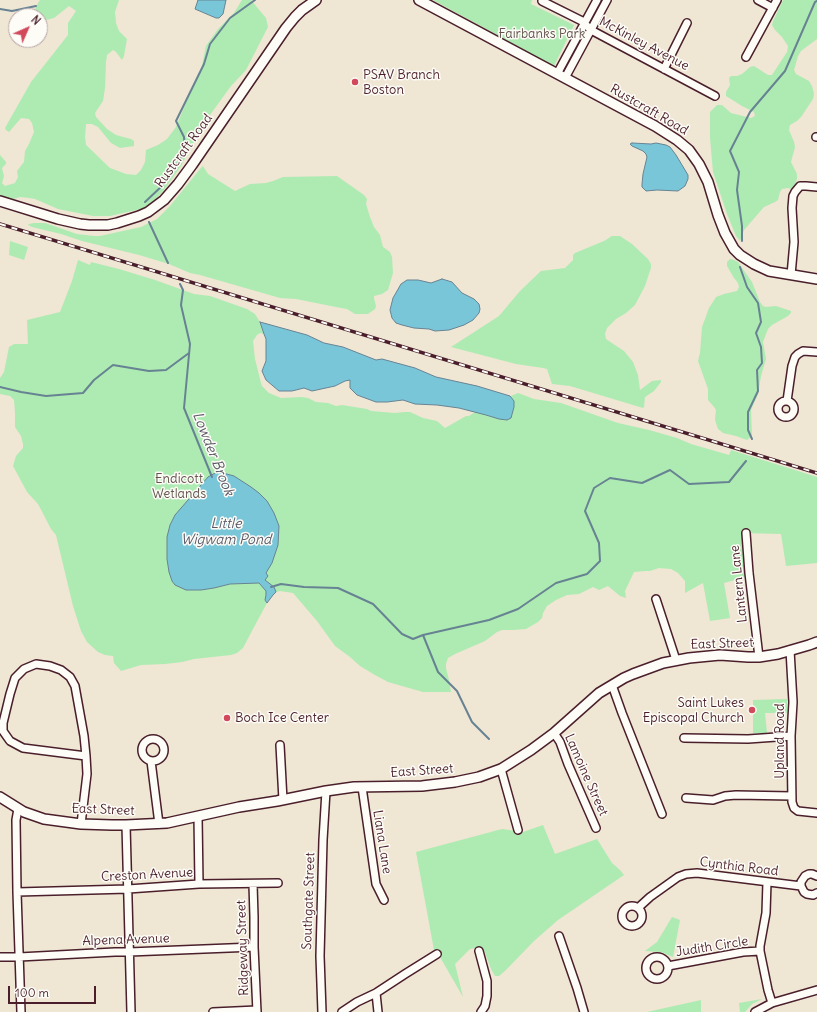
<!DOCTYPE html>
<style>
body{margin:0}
#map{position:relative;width:817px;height:1012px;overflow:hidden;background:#efe6d4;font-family:Delius,sans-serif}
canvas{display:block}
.north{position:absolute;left:8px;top:8px;width:40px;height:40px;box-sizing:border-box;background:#fdfcf7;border:1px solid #b5a4a5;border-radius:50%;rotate:45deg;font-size:11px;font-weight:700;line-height:16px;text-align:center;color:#4a1f2b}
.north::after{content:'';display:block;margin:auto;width:14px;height:18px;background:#d1495b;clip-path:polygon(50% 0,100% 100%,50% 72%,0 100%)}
.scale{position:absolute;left:8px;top:986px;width:88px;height:18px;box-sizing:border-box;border:2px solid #4a1f2b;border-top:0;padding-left:5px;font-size:12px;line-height:14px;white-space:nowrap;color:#4a1f2b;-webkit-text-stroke:3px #fdfcf7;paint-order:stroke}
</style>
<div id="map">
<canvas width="817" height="1012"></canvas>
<div class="north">N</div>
<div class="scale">100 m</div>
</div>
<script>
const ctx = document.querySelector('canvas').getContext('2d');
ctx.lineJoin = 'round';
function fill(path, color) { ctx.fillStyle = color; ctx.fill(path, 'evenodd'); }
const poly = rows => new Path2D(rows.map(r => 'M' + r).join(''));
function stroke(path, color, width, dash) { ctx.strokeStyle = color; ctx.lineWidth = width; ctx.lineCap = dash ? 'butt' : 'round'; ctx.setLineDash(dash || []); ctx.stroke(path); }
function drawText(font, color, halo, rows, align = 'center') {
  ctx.font = font + ' Delius,sans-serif'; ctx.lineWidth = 3; ctx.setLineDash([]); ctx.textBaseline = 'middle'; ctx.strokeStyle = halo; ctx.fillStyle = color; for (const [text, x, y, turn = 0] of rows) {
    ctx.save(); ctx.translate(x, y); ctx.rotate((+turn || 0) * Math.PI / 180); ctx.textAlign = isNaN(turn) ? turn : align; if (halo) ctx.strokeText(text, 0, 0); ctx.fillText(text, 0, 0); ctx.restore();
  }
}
fill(poly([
 [40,0,119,0,115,12,116,23,119,31,127,39,124,56,122,60,116,52,113,50,107,55,106,62,105,88,103,101,95,113,96,117,107,129,116,135,131,139,134,141,134,146,120,148,111,143,98,127,92,124,86,124,85,137,86,145,110,168,126,174,136,175,141,170,145,162,146,150,158,145,167,139,176,127,185,105,201,70,206,46,218,29,234,13,242,0,251,0,266,18,268,27,246,70,231,86,202,126,181,166,164,190,151,204,141,209,110,216,93,216,58,209,35,199,29,198,20,197,10,200,0,197,0,155,6,162,6,164,2,168,4,176,2,183,5,186,15,183,18,177,17,171,24,162,25,151,29,144,34,132,32,123,29,119,21,118,9,132,6,130,5,128,31,82,68,35,68,23,76,11,69,6,54,18,46,20,40,19,40,16,38,16,35,12,36,6],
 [433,0,532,0,531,4,574,25,554,66],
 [783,0,817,0,817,39,801,51,798,56,794,70,796,74,809,81,812,86,814,94,813,99,801,117,797,121,790,125,789,130,794,142,795,147,791,162,797,174,797,179,794,187,791,189,788,188,782,189,780,192,778,200,775,202,764,207,744,230,740,241,736,236,727,214,713,172,710,138,710,112,717,105,722,105,731,113,751,118,755,116,754,112,742,106,726,96,726,92,730,85,729,78,731,76,737,76,742,74,750,67,754,66,768,75,772,75,787,52,788,46,782,37,775,30,772,25,773,21],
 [203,166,208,174,235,191,250,184,266,183,273,181,283,177,337,176,364,195,367,199,366,204,370,217,374,227,380,235,383,247,390,252,392,257,393,273,388,290,382,294,374,296,374,298,376,306,375,309,368,314,355,314,347,309,341,308,296,299,280,298,200,275,190,273,169,264,139,255,82,241,61,234,32,227,28,225,29,224,34,223,45,223,77,234,94,236,100,236,141,227,157,219,170,206,200,169],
 [612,236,620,236,632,244,648,259,651,264,651,268,645,286,635,305,626,313,616,319,607,328,605,334,606,339,624,351,633,362,638,375,640,390,652,381,661,380,661,382,654,391,645,397,644,407,643,408,570,386,552,384,547,369,543,368,516,364,451,347,499,316,520,291,541,271,565,268,573,260,573,255,575,253,604,241],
 [10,241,28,247,24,260,9,255],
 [730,259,734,260,738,262,752,282,760,302,763,306,766,307,776,306,791,311,791,313,788,316,772,325,768,329,763,342,766,359,761,376,758,394,751,410,752,436,747,440,736,436,723,433,718,429,715,420,716,410,714,407,708,400,708,389,698,361,700,353,702,327,709,308,716,297,724,294,737,291,739,287,738,283,734,278,727,266,727,262],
 [78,260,90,265,91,262,119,269,155,280,194,294,210,296,247,309,255,314,260,322,264,334,260,333,257,335,253,341,255,359,261,383,262,386,269,393,281,398,302,397,308,398,316,402,328,403,336,406,342,405,367,409,371,411,395,413,404,412,410,412,423,418,437,421,445,428,466,416,469,416,475,412,506,398,518,393,534,399,561,403,618,423,649,430,677,438,691,444,729,455,731,450,817,477,817,563,786,566,781,534,742,533,746,577,724,583,730,618,710,621,703,583,685,593,685,581,678,573,671,569,659,568,650,571,645,571,634,572,625,591,626,598,620,596,608,586,599,590,593,587,579,594,567,595,556,600,547,606,543,613,542,618,538,622,526,629,513,630,502,630,497,632,485,641,455,654,448,658,446,664,446,668,449,680,451,692,423,692,388,682,375,675,360,666,350,657,335,646,317,621,293,593,280,591,266,595,265,600,267,603,253,629,243,648,237,653,231,655,194,659,182,662,165,664,141,665,121,671,114,663,113,656,105,655,98,652,87,642,81,631,73,606,56,535,51,529,38,504,27,492,13,466,16,456,23,448,23,444,21,436,15,427,15,413,14,400,10,396,0,394,0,378,4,372,9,347,14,344,28,344,27,320,60,312,72,281],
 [787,699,787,713,765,713,767,733,753,733,753,700],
 [543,825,555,854,597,839,612,863,620,870,624,875,558,920,534,941,506,970,499,976,495,976,491,969,484,950,480,947,470,949,455,964,463,997,440,957,434,950,416,852,502,829,523,832],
 [672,917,680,920,673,957,661,952,645,951,657,942],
 [762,999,752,1004,745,1012,740,1012,739,1003],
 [701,1000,701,1012,647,1012]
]), '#aeebb2');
const water = poly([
 [198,0,226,0,223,14,219,18,216,18,195,9,198,0],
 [632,143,651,144,656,143,666,145,670,147,676,155,688,175,688,179,685,186,678,191,657,190,646,191,642,187,642,184,643,174,647,157,646,154,643,151,632,146,630,144,632,143],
 [442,279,452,282,462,293,474,299,479,304,480,309,479,313,473,320,464,325,449,330,435,331,429,329,414,328,402,325,396,323,392,318,390,310,393,298,401,284,407,280,418,280,431,283,442,279],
 [260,322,307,335,324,343,343,347,376,360,382,359,415,368,436,377,477,386,510,396,514,401,514,407,511,418,507,420,499,419,486,415,459,408,437,405,415,404,403,400,387,402,376,402,357,395,350,388,350,380,345,381,335,386,312,391,304,388,292,391,279,391,266,380,262,371,266,361,266,339,264,334,260,322],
 [217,472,223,473,234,476,251,487,259,493,267,501,274,513,279,526,278,545,272,563,266,573,268,576,265,580,274,587,276,592,273,595,267,603,265,600,266,595,266,591,259,583,230,584,214,588,201,590,186,590,175,585,172,581,169,572,167,559,167,537,170,525,175,515,208,477,217,472]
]);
fill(water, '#7ac6d9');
stroke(water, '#678393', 1);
stroke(poly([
 [0,9,12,11,36,6],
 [145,202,163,185,185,152,184,137,176,121,204,64,210,44,230,18,255,0],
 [149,222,168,263],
 [742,241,742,226,737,190,739,172,730,151,750,112,785,71,815,2,817,1],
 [740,267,747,287,758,303,761,322,756,333,761,347,762,363,757,370,758,391,748,412,748,430,752,439],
 [180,284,183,290,181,305,190,344,184,408,212,477],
 [0,387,21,392,46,396,83,393,94,380,113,365,149,371,166,370,189,353],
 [271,587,281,584,304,587,338,588,373,604,402,634,413,639,423,635],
 [489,739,472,722,457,691,438,672,423,635,489,620,518,609,556,583,587,574,600,561,599,543,585,511,594,488,610,478,642,483,670,470,689,484,729,482,746,461]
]), '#678393', 2);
const minor = poly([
 [758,0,773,8],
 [542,1,582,21,591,30,715,96],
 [746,57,777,0],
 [664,69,687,23],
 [557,74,597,0],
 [565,78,607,0],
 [816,137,817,137],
 [791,275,794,242,792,208,793,196,795,192,800,186,806,186,817,187],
 [787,401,792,366,795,357,798,354,803,351,817,352],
 '778 409a8 8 0 1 1 16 0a8 8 0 1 1-16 0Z',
 [746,533,749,573,759,657],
 [656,599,676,660],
 [790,650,793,702,791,736,792,802,794,808,798,811,817,813],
 [612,685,622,713,662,814],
 [554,733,560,742,568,764,596,828],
 [684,738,748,739,791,736],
 '142 750a11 11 0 1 1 22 0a11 11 0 1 1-22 0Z',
 [280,745,283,800],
 [151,761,159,824],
 [501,769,518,830],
 [362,787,376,884,384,900],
 [686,798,713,800,725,796,736,795,792,796],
 [18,809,16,820,17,892,21,1012],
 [198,816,199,884],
 [81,824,87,774,86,756,84,736,75,686,70,677,61,670,50,666,36,664,24,669,15,678,10,694,3,723,3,731,10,741,23,748,86,756],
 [126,825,131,1012],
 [817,876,812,874,809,874,805,876,801,882,801,886,804,892,807,894,813,895,817,893],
 [767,882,766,913,760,946,760,951,768,990,772,1003],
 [253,884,254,917,254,947,257,1012],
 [17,892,128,889,199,884,278,883],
 '622 916a10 10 0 1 1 20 0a10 10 0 1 1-20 0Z',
 [638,908,650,897,678,877,686,874,697,873,801,886],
 [559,936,577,988,584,1012],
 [479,951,487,981,487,996,485,1006,481,1012],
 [0,957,19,957,115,952,129,952,254,947],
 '646 968a11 11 0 1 1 22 0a11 11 0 1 1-22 0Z',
 [668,966,743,952,760,951],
 [376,993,378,1012],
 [213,1012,257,1010],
 [322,1012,320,956,323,840,326,791],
 [342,1012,357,1002,376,993,405,974,437,954],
 [755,1012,772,1003,817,990]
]);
const major = poly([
 [419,0,655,126,677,140,689,150,699,164,708,182,718,215,725,233,734,249,740,255,754,264,769,271,817,279],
 [0,201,58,219,80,224,89,225,108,225,117,223,139,216,148,212,164,200,178,184,192,165,286,28,295,17,302,10,316,0],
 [0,797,24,812,44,819,81,824,112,825,126,825,167,823,239,807,277,801,326,791,354,787,422,786,455,782,479,777,501,769,531,750,554,733,599,693,624,678,633,674,663,663,689,658,720,655,748,657,759,657,778,654,809,645,817,642]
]);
stroke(minor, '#4a1f2b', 10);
stroke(major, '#4a1f2b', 12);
stroke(minor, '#fdfcf7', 7);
stroke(major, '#fdfcf7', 9);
const rail = poly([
 [0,224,817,473]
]);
stroke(rail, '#4a1f2b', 3.5);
stroke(rail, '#fdfcf7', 2, [6]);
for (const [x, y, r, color] of [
 [355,82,4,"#d1495b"],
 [752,710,4,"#d1495b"],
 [227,718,4,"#d1495b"]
]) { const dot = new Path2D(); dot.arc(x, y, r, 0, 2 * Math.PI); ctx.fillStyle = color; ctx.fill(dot); stroke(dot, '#fdfcf7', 1.5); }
drawText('13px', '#63524d', '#fdfcf7', [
 ["Fairbanks Park",542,34],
 ["Endicott",179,479],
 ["Wetlands",179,494]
]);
drawText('13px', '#4a1f2b', '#fdfcf7', [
 ["McKinley Avenue",644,44,28],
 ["Rustcraft Road",649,110,30],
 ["Rustcraft Road",184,151,-54],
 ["Lantern Lane",739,584,-96],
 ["East Street",722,644,-2],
 ["Upland Road",780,741,-90],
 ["East Street",422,771,-4],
 ["Lamoine Street",586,775,66],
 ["East Street",103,810,2],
 ["Liana Lane",382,842,81],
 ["Cynthia Road",739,867,7],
 ["Creston Avenue",147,875,-3],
 ["Southgate Street",309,901,-88],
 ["Alpena Avenue",126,940,-2],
 ["Judith Circle",712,947,-9],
 ["Ridgeway Street",243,948,-92]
]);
drawText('13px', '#4a1f2b', '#fdfcf7', [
 ["PSAV Branch",363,75],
 ["Boston",363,90],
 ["Saint Lukes",744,703,"right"],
 ["Episcopal Church",744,718,"right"],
 ["Boch Ice Center",235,718]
], 'left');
drawText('italic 14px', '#5b5968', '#fdfcf7', [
 ["Lowder Brook",213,454,68],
 ["Little",226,524],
 ["Wigwam Pond",226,540]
]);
</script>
